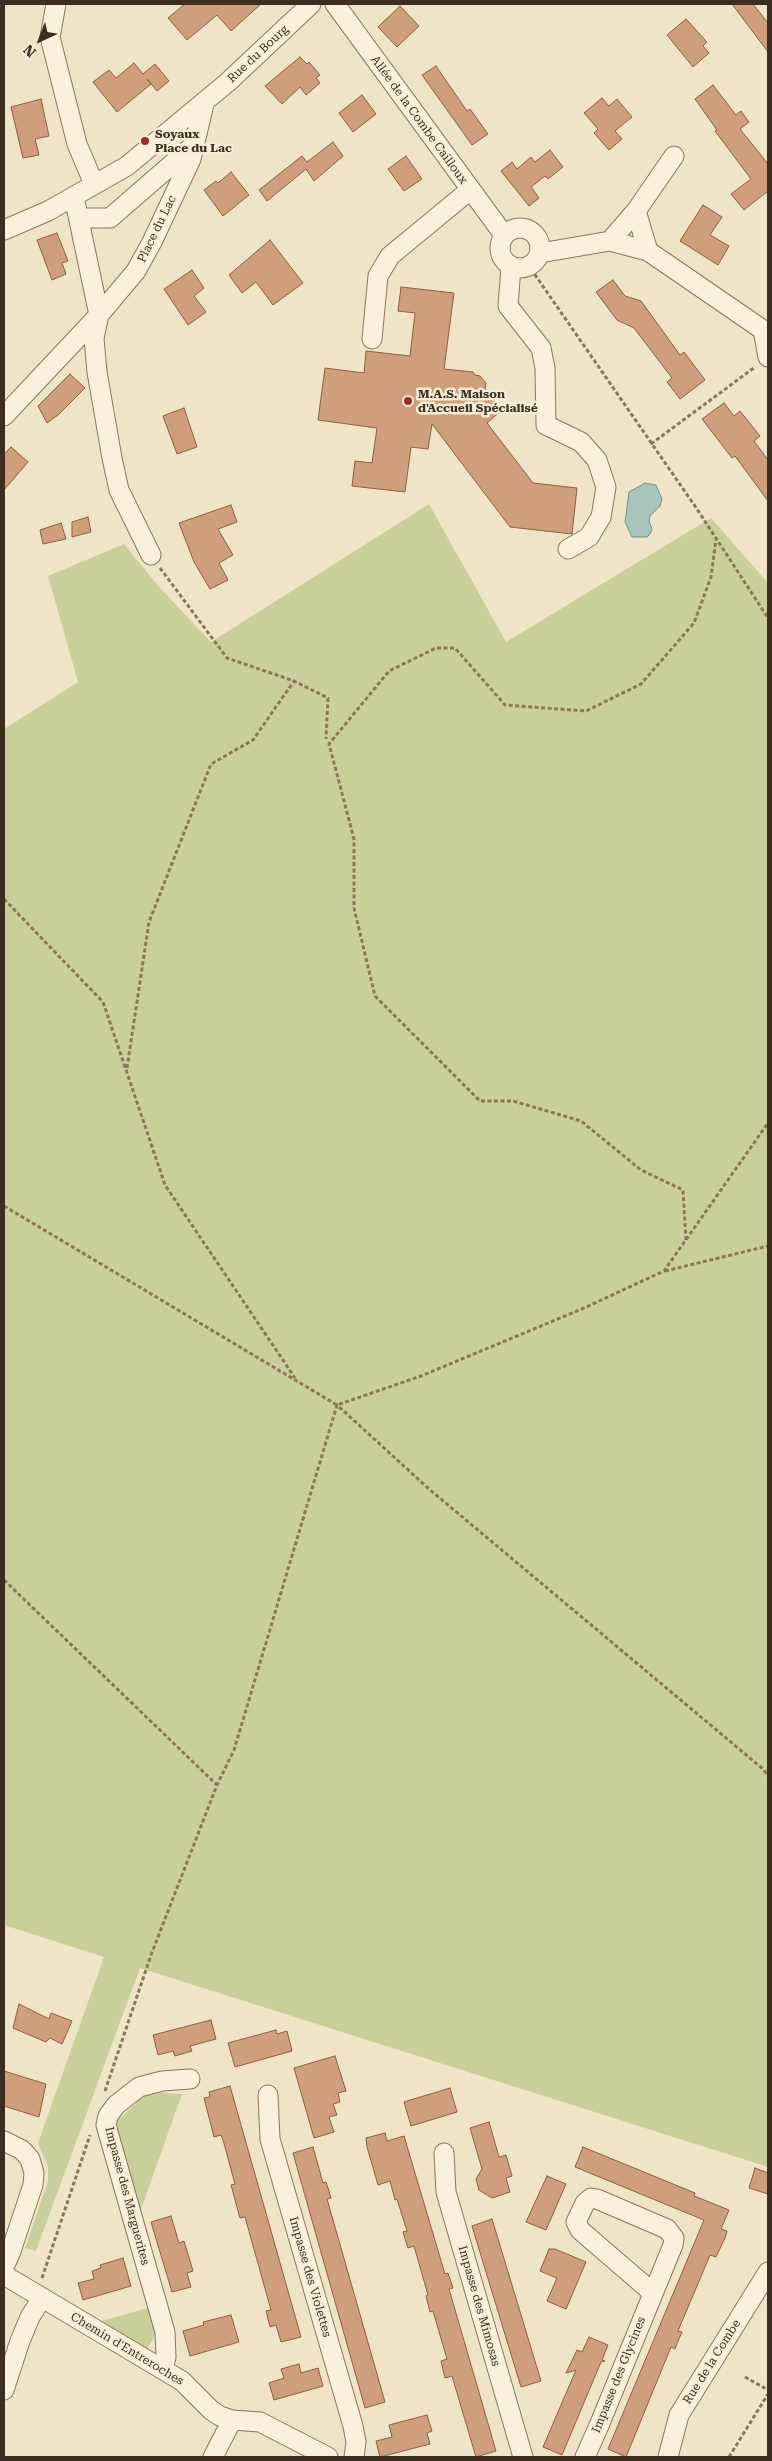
<!DOCTYPE html>
<meta charset="utf-8">
<style>
body{margin:0}
#map{position:relative;width:772px;height:2461px;overflow:hidden;background:#f0e4c8;font-family:"Roboto Serif",serif}
canvas{display:block}
.frame{position:absolute;inset:0;border:5px solid #3d2e20;pointer-events:none}
.north{position:absolute;left:15px;top:15px;width:50px;height:50px;-webkit-text-stroke:4px #f7eed8;paint-order:stroke;rotate:223deg;font-size:14px;font-weight:700;line-height:20px;text-align:center;color:#3d2e20}
.north::after{content:'';display:block;margin:auto;width:18px;height:22px;background:#3d2e20;clip-path:polygon(50% 0,100% 100%,50% 72%,0 100%)}
</style>
<div id="map">
<canvas width="772" height="2461"></canvas>
<div class="frame"></div>
<div class="north">N</div>
</div>
<script>
const ctx = document.querySelector('canvas').getContext('2d');
ctx.lineJoin = 'round';
function fill(path, color) { ctx.fillStyle = color; ctx.fill(path, 'evenodd'); }
const poly = rows => new Path2D(rows.map(r => 'M' + r).join(''));
function stroke(path, color, width, dash) { ctx.strokeStyle = color; ctx.lineWidth = width; ctx.lineCap = dash ? 'butt' : 'round'; ctx.setLineDash(dash || []); ctx.stroke(path); }
function drawText(font, color, halo, rows, align = 'center') {
  ctx.font = font + ' "Roboto Serif",serif'; ctx.lineWidth = 5; ctx.setLineDash([]); ctx.textBaseline = 'middle'; ctx.strokeStyle = halo; ctx.fillStyle = color; for (const [text, x, y, turn = 0] of rows) {
    ctx.save(); ctx.translate(x, y); ctx.rotate((+turn || 0) * Math.PI / 180); ctx.textAlign = isNaN(turn) ? turn : align; if (halo) ctx.strokeText(text, 0, 0); ctx.fillText(text, 0, 0); ctx.restore();
  }
}
fill(poly([
 [429,504,506,642,711,518,768,583,768,2167,140,1968,36,2251,25,2248,48,2181,48,2167,38,2143,104,1957,4,1925,4,729,78,682,48,576,124,544,160,588,211,642],
 [148,2092,182,2094,140,2212,111,2127],
 [148,2308,156,2335,146,2350,98,2322]
]), '#c9cf9b');
const water = poly([
 [645,483,656,485,662,499,660,506,650,516,649,521,652,529,650,534,647,537,632,537,625,522,629,492,645,483]
]);
fill(water, '#a9c4bc');
stroke(water, '#6f938a', 1);
const building = poly([
 [185,4,261,4,231,31,217,15,187,40,168,18,185,4],
 [732,4,753,4,768,23,768,52,732,4],
 [400,6,419,26,397,47,378,27,400,6],
 [686,19,707,42,703,46,709,53,693,67,667,35,686,19],
 [300,57,307,64,309,62,320,75,316,78,320,83,306,95,300,87,282,104,265,86,300,57],
 [134,63,143,74,155,64,169,81,157,91,147,79,151,84,117,112,93,82,109,70,116,78,134,63],
 [436,66,467,111,470,109,488,134,472,145,422,75,436,66],
 [713,85,736,115,741,111,749,122,740,129,768,164,768,191,744,210,731,194,751,179,715,131,717,130,695,99,713,85],
 [362,95,376,114,353,132,339,113,362,95],
 [602,98,609,106,617,99,632,117,615,131,622,139,609,150,594,133,598,129,584,113,602,98],
 [41,99,49,136,35,139,39,155,23,158,11,107,41,99],
 [333,142,343,156,314,181,306,169,267,201,259,190,302,156,307,162,333,142],
 [550,150,563,167,548,179,545,176,531,187,539,198,529,206,501,171,512,162,517,169,531,157,535,162,550,150],
 [406,156,422,179,404,191,388,169,406,156],
 [231,172,249,195,223,216,204,190,216,181,218,183,231,172],
 [703,205,722,217,710,235,729,246,718,265,680,241,703,205],
 [57,233,68,261,62,263,66,274,52,280,37,240,57,233],
 [270,240,303,283,273,305,256,282,242,293,229,275,270,240],
 [192,270,204,288,194,296,206,312,188,325,164,289,192,270],
 [613,280,625,296,641,301,680,355,684,352,705,380,680,399,667,382,672,378,634,328,617,320,596,292,613,280],
 [401,287,454,293,444,369,473,372,475,375,480,376,486,383,485,388,502,410,487,423,533,483,577,488,572,534,510,527,432,424,428,449,411,447,405,492,352,486,355,461,372,463,377,428,318,420,325,368,364,373,366,351,410,356,415,313,398,311,401,287],
 [70,374,85,388,58,415,47,423,38,406,70,374],
 [724,403,734,416,740,411,760,436,754,441,768,460,768,501,735,456,732,458,702,419,724,403],
 [184,408,197,447,177,454,163,416,184,408],
 [11,447,28,462,4,490,4,454,11,447],
 [231,505,237,522,218,529,233,555,219,563,228,580,210,589,194,562,179,523,231,505],
 [88,517,91,532,72,537,72,522,88,517],
 [61,523,66,539,43,544,40,530,61,523],
 [19,2004,49,2019,51,2013,72,2021,62,2044,50,2038,46,2042,13,2028,19,2004],
 [211,2020,216,2039,190,2046,192,2051,175,2056,173,2051,158,2055,153,2035,211,2020],
 [276,2030,277,2034,287,2031,292,2051,235,2067,228,2043,276,2030],
 [335,2056,346,2091,338,2093,340,2102,333,2104,337,2115,329,2117,334,2132,314,2138,294,2068,335,2056],
 [4,2071,46,2084,39,2117,4,2106,4,2071],
 [230,2086,301,2337,281,2342,276,2325,270,2327,266,2311,271,2310,245,2217,240,2218,231,2185,235,2184,223,2140,221,2135,214,2137,204,2098,210,2097,209,2092,230,2086],
 [450,2088,457,2112,411,2126,404,2102,450,2088],
 [489,2122,499,2157,506,2155,512,2176,506,2178,510,2192,492,2198,479,2190,476,2179,482,2169,470,2128,489,2122],
 [385,2133,387,2141,404,2136,445,2274,448,2273,453,2288,449,2289,496,2451,476,2457,452,2376,445,2378,441,2361,447,2359,433,2311,430,2312,426,2296,428,2295,414,2246,408,2248,403,2232,407,2231,397,2199,395,2200,390,2181,378,2185,367,2147,366,2138,385,2133],
 [313,2147,323,2183,326,2182,329,2191,331,2198,327,2199,385,2402,365,2408,293,2153,313,2147],
 [583,2147,695,2193,694,2196,729,2210,721,2229,727,2231,725,2238,716,2257,710,2255,678,2331,682,2332,678,2341,675,2349,671,2347,626,2457,608,2449,704,2220,575,2167,583,2147],
 [755,2168,768,2173,768,2194,749,2188,755,2168],
 [547,2176,566,2184,546,2230,526,2222,547,2176],
 [171,2216,179,2243,184,2241,193,2271,187,2273,191,2287,172,2292,151,2222,171,2216],
 [492,2219,541,2381,521,2387,472,2226,492,2219],
 [549,2249,555,2249,586,2262,566,2309,547,2301,557,2278,540,2271,549,2249],
 [123,2258,131,2286,83,2300,78,2283,94,2279,92,2271,101,2268,100,2265,123,2258],
 [231,2315,239,2342,190,2356,183,2331,204,2325,203,2322,231,2315],
 [589,2337,608,2345,602,2360,605,2361,601,2362,562,2455,543,2447,576,2370,566,2373,577,2350,582,2352,589,2337],
 [299,2364,301,2373,318,2368,323,2386,274,2400,269,2383,284,2378,281,2369,299,2364],
 [427,2415,432,2431,427,2433,430,2444,380,2457,376,2441,392,2437,389,2425,427,2415]
]);
fill(building, '#cf9f7d');
stroke(building, '#8d5f41', 1);
const minor = poly([
 [56,4,50,37,77,144,94,184],
 [335,4,504,235],
 [74,197,99,315,136,271,152,242,191,159,204,104],
 [636,211,648,251],
 [79,218,110,218,193,146],
 '500 248a20 20 0 1 1 40 0a20 20 0 1 1-40 0Z',
 [4,230,48,211,127,166,228,82,311,4],
 [610,241,636,211,674,156],
 [540,253,610,241,648,251,763,330,768,331],
 [511,267,508,306,541,348,545,368,546,425,581,442,597,460,606,487,601,517,589,537,568,549],
 [99,315,94,338,97,372,112,458,119,490,151,555],
 [763,330,768,357],
 [372,339,378,276,390,256,470,190],
 [4,416,99,315],
 [268,2095,270,2139,353,2426,356,2442,354,2457],
 [4,2141,22,2150,30,2159,34,2173,33,2185,10,2254,4,2267],
 [444,2153,446,2192,523,2457],
 [4,2275,182,2381,211,2410,220,2416,232,2420,260,2422,328,2457],
 [163,2369,166,2357,165,2332,106,2125,108,2116,116,2105,139,2087,162,2081,190,2079],
 [4,2390,20,2341,30,2317,42,2298],
 [213,2457,232,2420],
 [585,2457,598,2428,673,2245,674,2238,667,2229,597,2199,591,2198,585,2203,576,2222,580,2230,653,2293],
 [668,2457,679,2415,768,2272]
]);
stroke(minor, '#8d765c', 21);
stroke(poly([
 [531,269,697,509,768,618],
 [651,444,755,367],
 [160,568,227,658,294,681,328,698,326,739],
 [4,899,103,1002,165,1185,295,1378],
 [127,1068,149,922,211,764,253,740,294,681],
 [4,1206,337,1405,421,1376,584,1308,664,1271,768,1123],
 [686,1240,683,1190,641,1170,581,1121,513,1101,480,1101,375,996,354,908,354,839,329,744,389,671,436,648,455,648,505,705,586,711,641,684,694,623,711,577,716,539],
 [665,1271,768,1246],
 [4,1580,217,1785],
 [105,2091,151,1955,217,1785,234,1750,337,1405,429,1489,763,1769,768,1776],
 [42,2278,90,2135],
 [745,2377,768,2390],
 [729,2457,768,2394]
]), '#8d765c', 3, [4, 2.5]);
stroke(minor, '#faf1dc', 19);
for (const [x, y, r, color] of [
 [145,141,5,"#9e2a2b"],
 [408,401,5,"#9e2a2b"]
]) { const dot = new Path2D(); dot.arc(x, y, r, 0, 2 * Math.PI); ctx.fillStyle = color; ctx.fill(dot); stroke(dot, '#f7eed8', 2); }
drawText('12px', '#3d2e20', '#f7eed8', [
 ["Rue du Bourg",258,54,-43],
 ["Allée de la Combe Cailloux",419,120,54],
 ["Place du Lac",157,229,-64],
 ["Impasse des Marguerites",127,2196,75],
 ["Impasse des Violettes",310,2277,74],
 ["Impasse des Mimosas",479,2306,74],
 ["Chemin d'Entreroches",127,2349,31],
 ["Rue de la Combe",712,2362,-58],
 ["Impasse des Glycines",619,2375,-68]
]);
drawText('bold 12px', '#3d2e20', '#f7eed8', [
 ["Soyaux",155,134],
 ["Place du Lac",155,148],
 ["M.A.S. Maison",418,394],
 ["d'Accueil Spécialisé",418,408]
], 'left');
</script>
